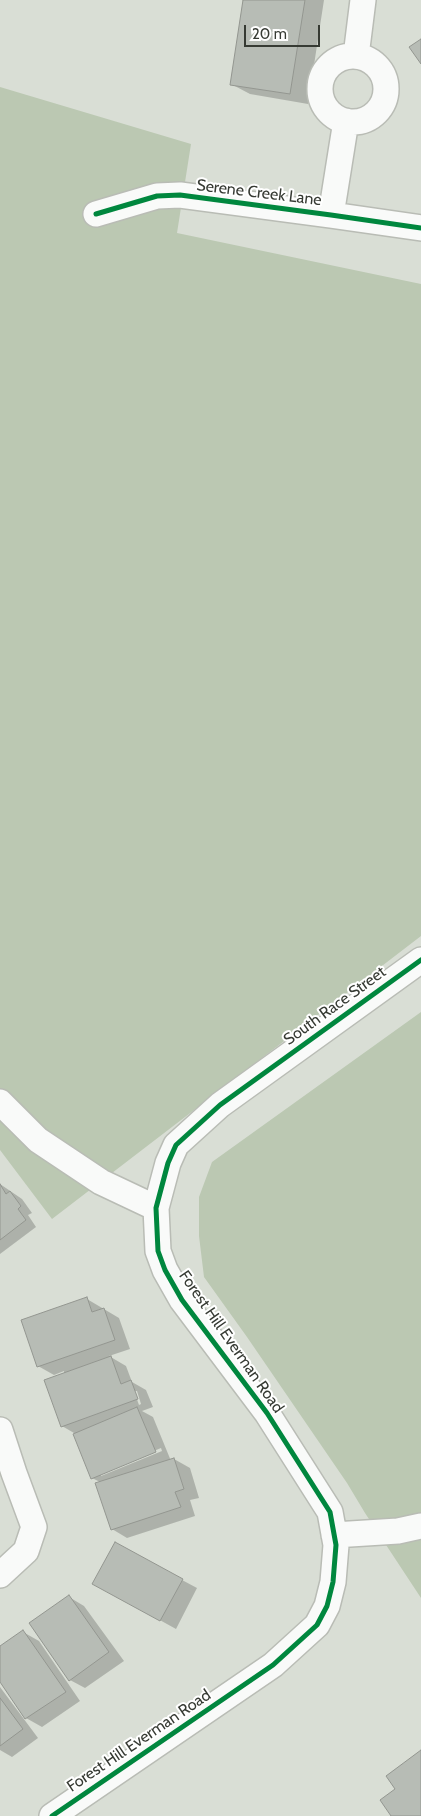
<!DOCTYPE html>
<style>
body{margin:0}
#map{position:relative;width:421px;height:1816px;overflow:hidden;background:#d9ded5;font-family:Cabin,sans-serif}
canvas{display:block}
.scale{position:absolute;left:244px;top:25px;width:76px;height:22px;box-sizing:border-box;border:2px solid #363a33;border-top:0;padding-left:6px;font-size:15px;line-height:18px;white-space:nowrap;color:#363a33;-webkit-text-stroke:4px #fff;paint-order:stroke}
</style>
<div id="map">
<canvas width="421" height="1816"></canvas>
<div class="scale">20 m</div>
</div>
<script>
const ctx = document.querySelector('canvas').getContext('2d');
ctx.lineJoin = 'round';
function fill(path, color) { ctx.fillStyle = color; ctx.fill(path, 'evenodd'); }
const poly = rows => new Path2D(rows.map(r => 'M' + r).join(''));
function stroke(path, color, width, dash) { ctx.strokeStyle = color; ctx.lineWidth = width; ctx.lineCap = dash ? 'butt' : 'round'; ctx.setLineDash(dash || []); ctx.stroke(path); }
function drawText(font, color, halo, rows, align = 'center') {
  ctx.font = font + ' Cabin,sans-serif'; ctx.lineWidth = 4; ctx.setLineDash([]); ctx.textBaseline = 'middle'; ctx.strokeStyle = halo; ctx.fillStyle = color; for (const [text, x, y, turn = 0] of rows) {
    ctx.save(); ctx.translate(x, y); ctx.rotate((+turn || 0) * Math.PI / 180); ctx.textAlign = isNaN(turn) ? turn : align; if (halo) ctx.strokeText(text, 0, 0); ctx.fillText(text, 0, 0); ctx.restore();
  }
}
fill(poly([
 [0,87,191,144,177,233,421,284,421,936,52,1219,0,1150],
 [421,1012,421,1598,365,1513,347,1483,247,1337,204,1277,199,1236,199,1197,212,1162]
]), '#bbc8b2');
fill(poly([
 [244,0,324,0,308,104,250,94,231,84],
 [0,1184,22,1199,32,1213,28,1215,36,1227,0,1254],
 [87,1299,119,1318,130,1349,109,1356,126,1366,132,1382,146,1390,153,1407,142,1411,153,1417,171,1461,174,1459,190,1468,199,1498,190,1500,195,1516,127,1538,112,1529,100,1482,92,1478,74,1433,62,1426,64,1371,54,1375,38,1366],
 [134,1391,137,1391,141,1404,139,1405],
 [161,1448,162,1451,101,1476,101,1473],
 [182,1580,197,1588,176,1629,109,1592],
 [69,1597,84,1606,124,1661,85,1688,70,1680],
 [23,1632,39,1641,80,1701,42,1727,26,1718,0,1680,0,1648],
 [0,1687,38,1738,12,1757,0,1750]
]), '#0003');
const building = poly([
 [243,0,305,0,290,94,230,85,243,0],
 [421,39,421,64,409,47,421,39],
 [0,1184,6,1194,10,1191,21,1206,18,1209,26,1220,0,1240,0,1184],
 [87,1297,92,1312,104,1308,115,1340,37,1367,21,1320,87,1297],
 [111,1356,121,1384,131,1380,138,1399,61,1427,44,1380,111,1356],
 [137,1407,156,1452,91,1479,73,1434,137,1407],
 [174,1458,184,1489,175,1492,181,1507,111,1530,95,1483,174,1458],
 [115,1542,183,1579,160,1621,92,1584,115,1542],
 [69,1595,109,1652,69,1681,29,1623,69,1595],
 [23,1630,66,1692,25,1719,0,1682,0,1646,23,1630],
 [0,1698,23,1729,0,1746,0,1698],
 [421,1750,421,1816,391,1816,380,1800,395,1789,386,1776,421,1750]
]);
fill(building, '#b7bcb5');
stroke(building, '#939690', 1);
const minor = poly([
 '320 89a33 33 0 1 1 66 0a33 33 0 1 1-66 0Z',
 [356,56,363,0],
 [96,214,157,196,180,195,331,215,421,228],
 [331,215,346,121],
 [0,1102,38,1140,101,1182,156,1208],
 [0,1430,14,1473,34,1527,26,1551,0,1575],
 [334,1535,398,1531,421,1526],
 [52,1816,273,1665,317,1625,327,1606,333,1582,336,1545,330,1512,267,1413,182,1300,165,1270,158,1251,156,1208,168,1163,176,1145,220,1105,421,960]
]);
stroke(minor, '#b9bcb5', 28);
stroke(minor, '#f9faf9', 25);
stroke(poly([
 [96,214,157,196,180,195,331,215,421,228],
 [52,1816,273,1665,317,1625,327,1606,333,1582,336,1545,330,1512,267,1413,182,1300,165,1270,158,1251,156,1208,168,1163,176,1145,220,1105,421,960]
]), '#00873e', 5);
drawText('16px', '#363a33', '#fff', [
 ["Serene Creek Lane",259,193,7],
 ["South Race Street",335,1006,-36],
 ["Forest Hill Everman Road",231,1342,55],
 ["Forest Hill Everman Road",139,1741,-34]
]);
</script>
